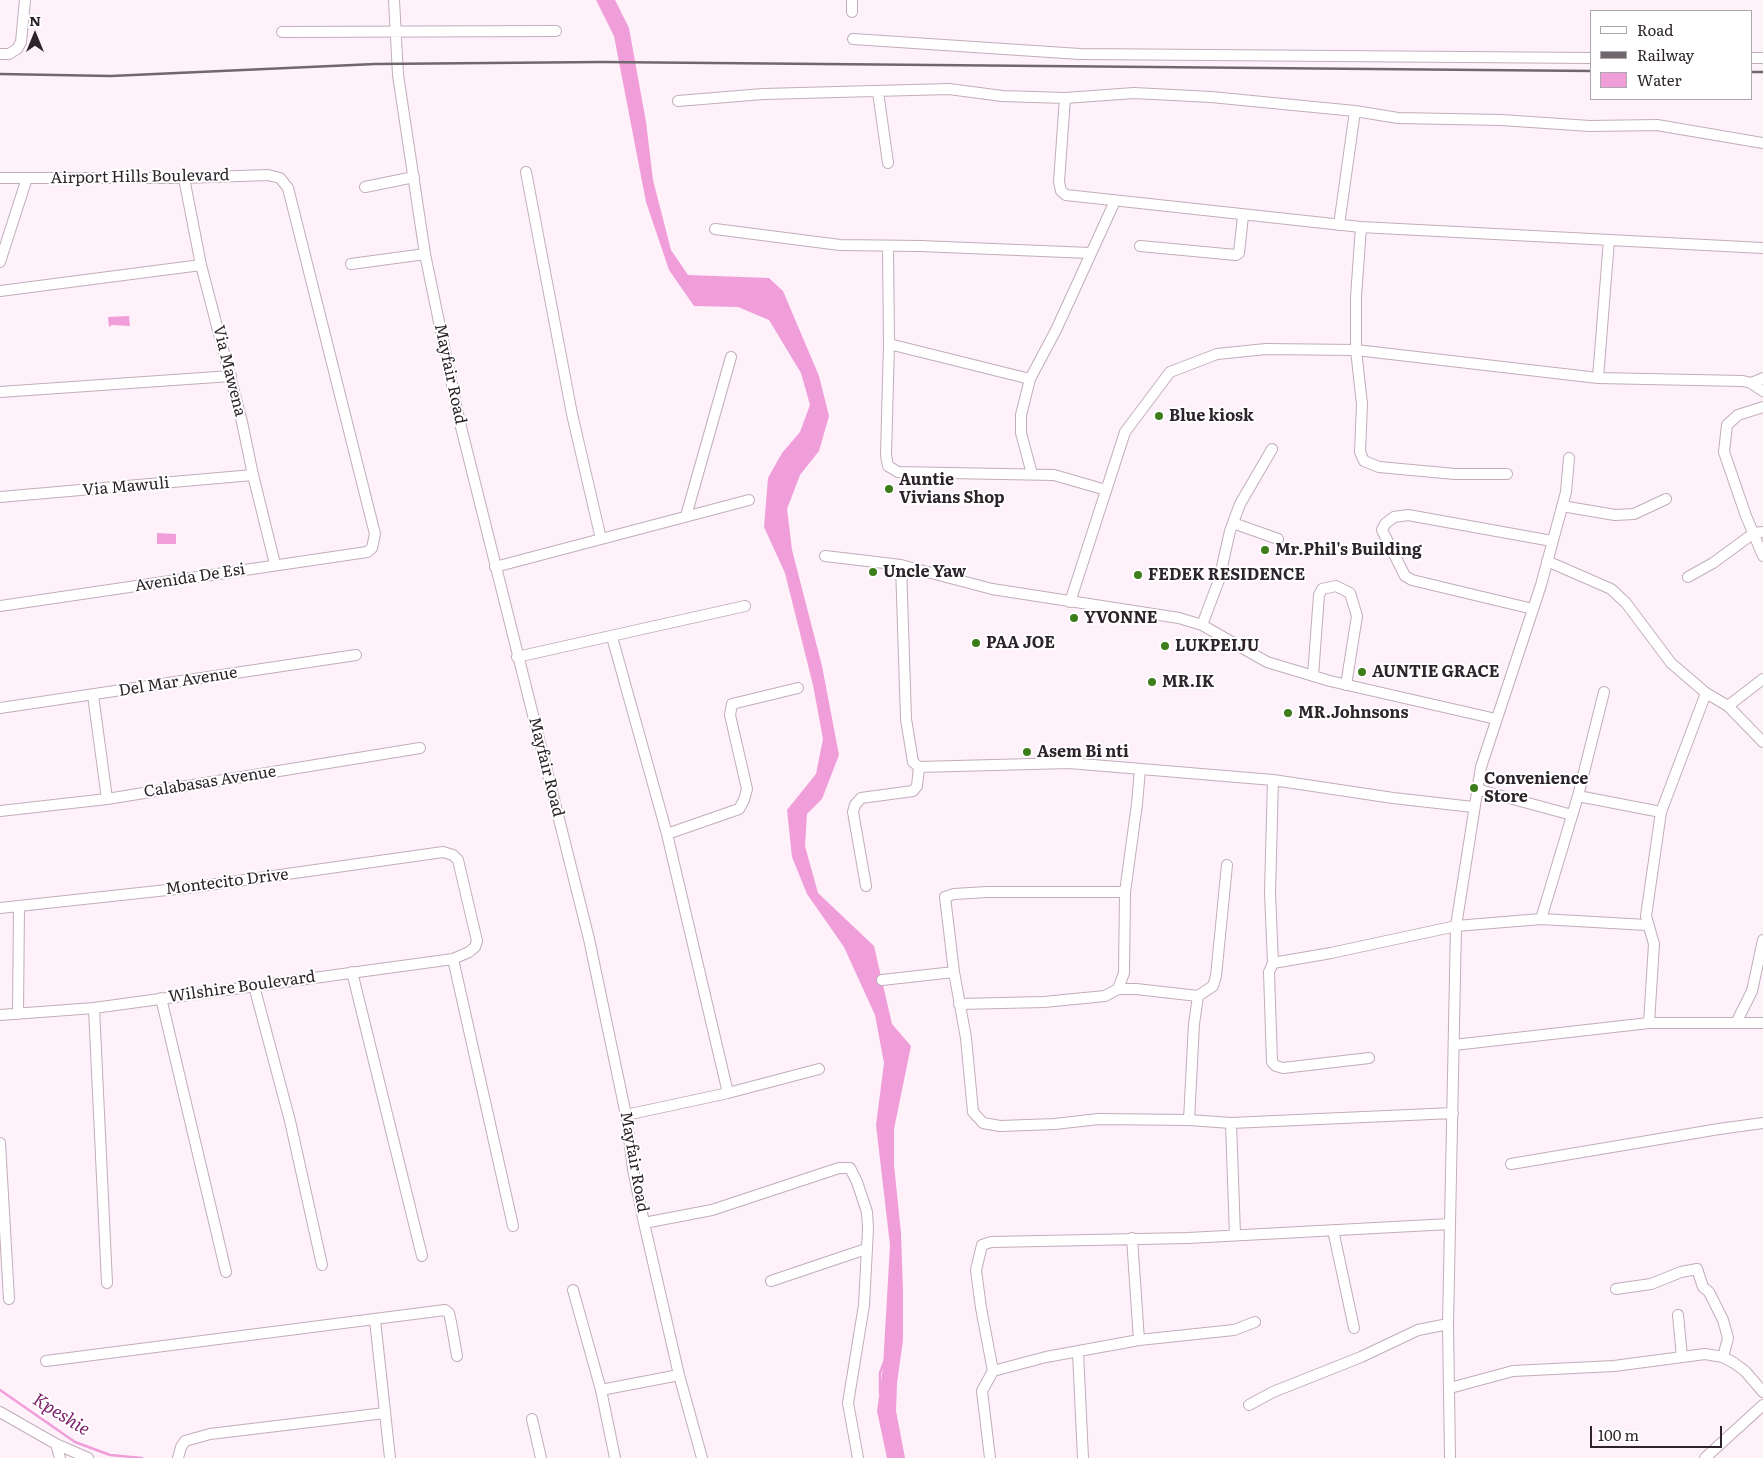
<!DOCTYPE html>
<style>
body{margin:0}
#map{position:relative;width:1763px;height:1458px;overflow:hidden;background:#fef1fa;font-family:Literata,serif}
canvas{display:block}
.legend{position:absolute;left:1590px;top:10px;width:162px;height:90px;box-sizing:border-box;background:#fff;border:1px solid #aba7aa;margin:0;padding:6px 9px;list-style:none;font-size:15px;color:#2c242a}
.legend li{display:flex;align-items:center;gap:10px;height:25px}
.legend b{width:25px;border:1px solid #aba7aa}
.north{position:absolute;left:10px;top:10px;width:50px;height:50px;-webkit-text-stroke:4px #fff;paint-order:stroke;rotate:0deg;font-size:14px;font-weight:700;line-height:20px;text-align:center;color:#2c242a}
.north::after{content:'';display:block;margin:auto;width:18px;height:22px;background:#2c242a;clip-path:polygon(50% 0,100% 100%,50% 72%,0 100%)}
.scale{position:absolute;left:1590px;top:1426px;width:132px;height:22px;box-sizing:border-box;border:2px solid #2c242a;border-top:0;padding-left:6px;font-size:15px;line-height:18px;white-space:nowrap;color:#2c242a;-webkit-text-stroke:4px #fff;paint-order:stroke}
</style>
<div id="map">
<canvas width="1763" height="1458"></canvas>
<ul class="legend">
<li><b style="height:6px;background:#fff"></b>Road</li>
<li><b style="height:6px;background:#70676e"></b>Railway</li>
<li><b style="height:14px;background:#f09ed9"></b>Water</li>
</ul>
<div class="north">N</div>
<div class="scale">100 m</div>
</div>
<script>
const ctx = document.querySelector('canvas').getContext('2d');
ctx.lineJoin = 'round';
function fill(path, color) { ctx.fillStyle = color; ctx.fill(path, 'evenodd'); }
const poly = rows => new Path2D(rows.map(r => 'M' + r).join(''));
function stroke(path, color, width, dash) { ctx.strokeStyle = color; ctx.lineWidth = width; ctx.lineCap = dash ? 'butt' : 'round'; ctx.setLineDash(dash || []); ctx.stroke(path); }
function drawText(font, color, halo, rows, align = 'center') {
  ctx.font = font + ' Literata,serif'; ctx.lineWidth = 4; ctx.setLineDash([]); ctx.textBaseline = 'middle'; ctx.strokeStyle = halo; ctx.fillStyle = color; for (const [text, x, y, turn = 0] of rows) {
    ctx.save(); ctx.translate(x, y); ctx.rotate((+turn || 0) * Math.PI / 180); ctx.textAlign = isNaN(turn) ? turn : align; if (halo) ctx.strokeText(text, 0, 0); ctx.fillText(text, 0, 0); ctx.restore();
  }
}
fill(poly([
 [596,0,615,0,629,28,646,122,653,180,671,250,688,275,769,278,783,291,819,376,829,416,819,451,800,475,787,509,792,550,822,666,839,755,822,799,807,814,805,846,818,893,874,946,892,1024,911,1046,894,1129,894,1165,901,1233,903,1291,903,1340,897,1383,896,1411,905,1458,887,1458,877,1411,883,1367,890,1245,876,1125,884,1063,875,1015,844,947,807,894,792,857,787,810,816,774,823,739,813,685,785,573,764,527,768,478,782,453,800,432,810,405,801,373,769,320,738,307,694,306,669,270,646,202,614,36],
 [129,316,130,326,112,325,109,327,108,317],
 [157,533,176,534,176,544,157,544]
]), '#f09ed9');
stroke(poly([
 [0,1390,75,1442,110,1455,142,1458],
 [880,1393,880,1373,884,1362]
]), '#f09ed9', 2.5);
const street = poly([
 [394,0,398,75,425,254,459,419,589,939,626,1115,633,1169,644,1223,679,1375,702,1458],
 [852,12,852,0],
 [282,32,556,31],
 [853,39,1080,54,1592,58],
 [0,54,9,54,17,49,21,42,25,0],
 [1752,58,1763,58],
 [878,92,888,163],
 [1065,98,1059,182,1061,191,1066,195,1361,227,1763,248],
 [678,101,763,94,949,89,1002,96,1065,98,1134,93,1211,97,1355,111,1398,118,1501,120,1590,126,1657,125,1763,143],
 [526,172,572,414,601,539],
 [0,178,184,178,268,175,280,178,288,188,375,534,372,548,367,552,0,606],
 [184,178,201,265,242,422,253,475,275,564],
 [365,187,414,177],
 [1339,225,1355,111],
 [1361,227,1356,297,1356,350,1362,404,1360,452,1364,461,1379,467,1455,474,1507,474],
 [715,229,840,245,920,246,1090,253],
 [1140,246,1236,255,1239,253,1243,216],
 [888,247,889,344,886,455,888,466,898,472,1054,475,1106,490],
 [0,262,27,178],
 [351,264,425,254],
 [0,291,201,265],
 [889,344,1030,379],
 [1598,378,1609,240],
 [1751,383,1763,378],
 [0,392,231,376],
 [1763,407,1738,415,1727,425,1724,452,1746,516,1763,556],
 [1032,474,1021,433,1021,415,1030,379,1056,330,1115,201],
 [0,497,253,475],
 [1562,506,1615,515,1634,514,1666,499],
 [686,516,731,357],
 [1233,523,1278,539],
 [825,556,901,565],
 [1547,561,1611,589,1626,603,1671,663,1706,693,1728,706,1763,742],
 [495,567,749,500],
 [1688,577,1713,563,1754,533,1763,532],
 [1070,602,1125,432,1170,372,1217,354,1266,349,1356,350,1598,378,1743,381,1751,383,1763,391],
 [1533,609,1412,580,1405,576,1382,530,1385,524,1394,517,1408,515,1552,541],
 [1202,625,1219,580,1230,531,1240,504,1272,449],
 [612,637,667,834,728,1093],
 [517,657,745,606],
 [1313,676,1319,595,1322,589,1336,586,1350,593,1357,616,1346,685],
 [93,695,107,799],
 [1728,706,1763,679],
 [0,708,356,655],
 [1273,780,1270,893,1273,963],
 [1476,789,1572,815],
 [1578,796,1661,812],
 [1473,807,1393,798,1273,780,1069,763,919,767,913,762,906,719,901,565,992,589,1179,618,1202,625,1267,662,1330,681,1496,719],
 [0,811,107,799,420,748],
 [667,834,739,809,744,800,747,789,730,715,732,704,798,688],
 [866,886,853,812,855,805,861,798,913,791,917,786,919,767],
 [1125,892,987,892,954,894,945,897,954,972,966,1038,973,1112,983,1123,1000,1126,1055,1124,1098,1119,1189,1120,1231,1123,1453,1113],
 [0,908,195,887,443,852,453,855,458,860,477,941,475,947,469,952,453,959,94,1008,0,1015],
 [1541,919,1578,796,1604,692],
 [453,959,513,1226],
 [352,972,422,1256],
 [882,980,954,972],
 [254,986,290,1121,322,1265],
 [1118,989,1124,973,1125,892,1137,804,1140,769],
 [161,998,226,1272],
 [959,1004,1044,1002,1105,996,1118,989,1136,989,1198,996,1213,986,1216,976,1227,865],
 [94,1008,107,1283],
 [18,1014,19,906],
 [1737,1021,1752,991,1763,940],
 [1649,1023,1654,944,1646,916,1661,812,1706,693],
 [1454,1045,1649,1023,1763,1023],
 [1369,1058,1283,1068,1276,1066,1272,1062,1269,972,1273,963,1331,953,1456,926,1541,919,1647,925],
 [626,1115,728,1093,819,1069],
 [1189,1120,1194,1024,1198,996],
 [1231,1123,1235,1235],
 [0,1143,9,1299],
 [1511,1164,1719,1129,1763,1123],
 [644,1223,712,1210,839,1168,850,1168,857,1182,867,1212,868,1229,864,1305,848,1403,858,1458],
 [1333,1230,1354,1328],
 [1132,1238,1139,1340],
 [771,1281,866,1249],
 [1616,1289,1651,1284,1681,1272,1697,1269,1703,1287,1709,1292,1723,1320,1728,1338,1723,1357],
 [573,1290,601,1390,615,1458],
 [1678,1315,1682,1357],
 [375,1320,390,1458],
 [1078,1352,1083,1458],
 [46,1361,445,1310,449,1313,451,1322,457,1356],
 [993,1371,981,1308,976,1270,982,1245,991,1242,1188,1238,1450,1224],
 [1450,1388,1513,1371,1614,1366,1705,1354,1723,1357,1734,1363,1745,1371,1763,1392],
 [601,1390,679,1375],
 [1249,1405,1273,1392,1361,1357,1418,1330,1448,1324],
 [0,1412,56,1444,88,1458],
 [532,1419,541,1458],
 [56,1444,60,1458],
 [178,1458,181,1447,185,1441,210,1434,385,1413],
 [990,1458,982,1391,993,1371,1046,1357,1139,1340,1234,1330,1255,1322],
 [1450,1458,1448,1324,1456,926,1481,767,1541,585,1566,492,1569,458],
 [1705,1458,1763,1405]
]);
stroke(street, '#c2adbc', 12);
stroke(street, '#fff', 10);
stroke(poly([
 [1752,72,1763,72],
 [0,74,111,76,375,64,602,62,1592,71]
]), '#70676e', 2.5);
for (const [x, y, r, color] of [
 [1159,416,5,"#3e7d1c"],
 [889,489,5,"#3e7d1c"],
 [1265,550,5,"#3e7d1c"],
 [873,572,5,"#3e7d1c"],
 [1138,575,5,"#3e7d1c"],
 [1074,618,5,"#3e7d1c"],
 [976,643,5,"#3e7d1c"],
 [1165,646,5,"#3e7d1c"],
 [1362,672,5,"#3e7d1c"],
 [1152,682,5,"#3e7d1c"],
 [1288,713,5,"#3e7d1c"],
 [1027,752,5,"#3e7d1c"],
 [1474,788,5,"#3e7d1c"]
]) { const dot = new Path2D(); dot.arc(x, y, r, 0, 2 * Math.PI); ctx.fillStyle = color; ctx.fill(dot); stroke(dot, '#fff', 2); }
drawText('16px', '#2c242a', '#fff', [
 ["Airport Hills Boulevard",140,177,-1],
 ["Via Mawena",229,371,76],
 ["Mayfair Road",450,374,78],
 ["Via Mawuli",126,487,-5],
 ["Avenida De Esi",190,578,-9],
 ["Del Mar Avenue",178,682,-9],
 ["Mayfair Road",546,767,76],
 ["Calabasas Avenue",210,782,-9],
 ["Montecito Drive",227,882,-7],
 ["Wilshire Boulevard",242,987,-8],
 ["Mayfair Road",634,1162,80]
]);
drawText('bold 16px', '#2c242a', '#fff', [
 ["Blue kiosk",1169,416],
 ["Auntie",899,480],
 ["Vivians Shop",899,498],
 ["Mr.Phil's Building",1275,550],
 ["Uncle Yaw",883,572],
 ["FEDEK RESIDENCE",1148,575],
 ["YVONNE",1084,618],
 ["PAA JOE",986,643],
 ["LUKPEIJU",1175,646],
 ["AUNTIE GRACE",1372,672],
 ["MR.IK",1162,682],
 ["MR.Johnsons",1298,713],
 ["Asem Bi nti",1037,752],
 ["Convenience",1484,779],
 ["Store",1484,797]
], 'left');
drawText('italic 18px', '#7c1e69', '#fff', [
 ["Kpeshie",61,1415,32]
]);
</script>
